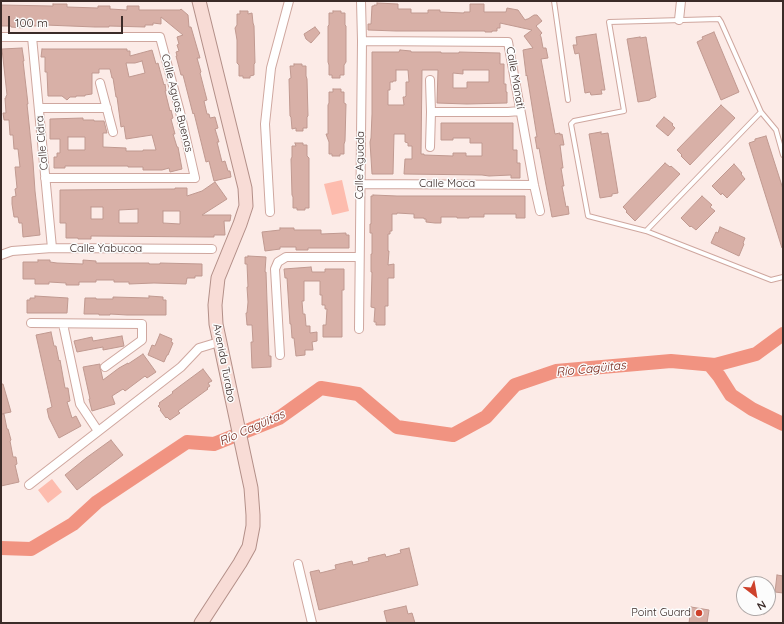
<!DOCTYPE html>
<meta charset="utf-8">
<style>
body{margin:0}
#map{position:relative;width:784px;height:624px;overflow:hidden;background:#fcebe7;font-family:Quicksand,sans-serif}
canvas{display:block}
.frame{position:absolute;inset:0;border:2px solid #3b2b28;pointer-events:none}
.north{position:absolute;left:736px;top:576px;width:40px;height:40px;box-sizing:border-box;background:#fcfcfc;border:1px solid #afa8a7;border-radius:50%;rotate:149deg;font-size:11px;font-weight:700;line-height:16px;text-align:center;color:#3b2b28}
.north::after{content:'';display:block;margin:auto;width:14px;height:18px;background:#ce422c;clip-path:polygon(50% 0,100% 100%,50% 72%,0 100%)}
.scale{position:absolute;left:8px;top:16px;width:115px;height:18px;box-sizing:border-box;border:2px solid #3b2b28;border-top:0;padding-left:5px;font-size:12px;line-height:14px;white-space:nowrap;color:#3b2b28;-webkit-text-stroke:3px #fcfcfc;paint-order:stroke}
</style>
<div id="map">
<canvas width="784" height="624"></canvas>
<div class="frame"></div>
<div class="north">N</div>
<div class="scale">100 m</div>
</div>
<script>
const ctx = document.querySelector('canvas').getContext('2d');
ctx.lineJoin = 'round';
function fill(path, color) { ctx.fillStyle = color; ctx.fill(path, 'evenodd'); }
const poly = rows => new Path2D(rows.map(r => 'M' + r).join(''));
function stroke(path, color, width, dash) { ctx.strokeStyle = color; ctx.lineWidth = width; ctx.lineCap = dash ? 'butt' : 'round'; ctx.setLineDash(dash || []); ctx.stroke(path); }
function drawText(font, color, halo, rows, align = 'center') {
  ctx.font = font + ' Quicksand,sans-serif'; ctx.lineWidth = 3; ctx.setLineDash([]); ctx.textBaseline = 'middle'; ctx.strokeStyle = halo; ctx.fillStyle = color; for (const [text, x, y, turn = 0] of rows) {
    ctx.save(); ctx.translate(x, y); ctx.rotate((+turn || 0) * Math.PI / 180); ctx.textAlign = isNaN(turn) ? turn : align; if (halo) ctx.strokeText(text, 0, 0); ctx.fillText(text, 0, 0); ctx.restore();
  }
}
fill(poly([
 [342,180,349,211,332,215,324,184],
 [52,479,62,492,48,503,38,490]
]), '#fdbcae');
stroke(poly([
 [710,365,719,376,731,395,752,409,783,424],
 [1,548,31,549,73,524,97,502,187,442,214,444,279,418,321,388,358,394,397,427,453,435,486,417,515,385,556,371,671,361,715,365,756,354,783,334]
]), '#f19381', 14);
const building = poly([
 [377,3,398,4,398,9,411,9,411,13,428,13,428,10,440,10,440,12,464,13,464,12,470,12,470,4,484,4,484,12,506,12,507,8,518,10,525,20,527,19,528,19,534,15,537,15,542,21,536,26,542,33,540,35,541,37,543,48,546,48,548,58,541,59,555,134,560,133,560,135,562,134,564,145,560,145,563,168,561,168,564,186,562,186,566,207,568,206,569,214,552,217,539,148,537,149,535,137,537,137,527,75,526,76,526,74,523,50,533,48,524,36,532,30,500,23,500,28,497,28,497,31,492,31,492,32,485,32,485,31,396,31,368,30,368,24,371,24,372,6,374,6,374,5,377,5,377,3],
 [53,4,67,4,67,7,98,8,98,6,110,6,110,9,127,10,127,6,139,6,139,10,180,10,181,9,188,15,189,27,191,27,200,58,197,58,201,72,200,73,207,100,204,101,207,114,209,114,210,118,215,117,218,128,215,129,219,142,217,142,222,162,225,161,228,171,230,171,231,177,214,181,209,161,206,162,194,113,193,114,183,75,181,75,176,56,177,56,176,52,179,51,177,45,179,44,177,37,183,35,161,17,161,24,153,23,153,25,145,25,145,27,109,26,109,27,95,27,45,25,45,26,23,26,23,28,11,27,11,26,1,26,1,5,53,6,53,4],
 [240,11,248,11,248,14,252,13,253,23,254,26,255,63,254,64,254,75,250,76,250,78,243,78,243,76,239,76,239,65,237,63,237,40,235,28,237,25,237,14,240,14,240,11],
 [333,11,341,11,341,13,345,13,345,25,346,26,346,62,344,65,344,75,340,75,340,78,332,78,332,75,329,75,329,65,328,62,328,26,329,25,329,13,333,13,333,11],
 [315,27,320,33,311,43,306,39,304,34,315,27],
 [714,32,739,92,721,100,697,42,703,39,702,37,714,32],
 [596,34,605,90,601,90,602,94,591,95,590,92,585,93,579,53,575,54,573,45,577,45,576,37,596,34],
 [640,37,640,38,646,37,656,97,650,99,650,100,638,102,627,39,640,37],
 [22,48,24,61,23,61,28,104,27,104,33,162,35,191,40,235,23,237,22,223,19,223,18,217,14,217,12,204,12,197,16,196,15,189,17,188,15,167,20,167,18,149,14,149,13,135,10,135,9,120,4,120,3,113,6,113,5,98,6,98,6,96,7,95,2,49,22,48],
 [42,49,127,49,127,51,130,51,130,56,152,50,156,64,158,63,164,85,165,84,166,91,165,91,170,111,171,110,173,118,171,119,175,134,173,134,177,147,178,147,182,169,170,172,169,168,162,170,143,170,143,167,128,167,128,166,65,166,65,168,54,168,54,157,57,157,57,153,60,153,60,139,50,139,50,119,83,118,83,120,94,120,94,121,104,121,107,133,103,133,103,147,126,148,126,151,143,151,143,150,156,150,152,135,126,139,124,126,121,127,117,97,116,97,113,78,112,78,110,69,99,69,99,73,92,73,92,94,85,95,85,96,76,96,76,97,70,97,67,100,62,96,48,96,47,72,45,72,45,57,41,57,42,49],
 [142,61,145,73,129,77,126,63,135,63,142,61],
 [68,137,85,137,85,150,68,150,68,137],
 [400,50,411,51,411,52,441,52,441,53,459,53,459,52,500,53,500,64,504,64,504,84,506,84,506,92,507,92,507,103,467,104,437,103,438,70,422,70,421,154,424,154,424,155,453,156,453,153,466,153,466,156,482,156,482,143,470,143,470,138,453,138,453,140,441,140,441,123,513,123,513,150,517,150,517,163,520,163,520,178,511,178,511,175,489,176,482,175,404,174,405,159,412,159,412,146,408,146,408,143,405,142,405,134,394,134,393,174,372,174,370,142,371,138,372,114,372,52,399,52,400,50],
 [396,70,408,70,409,82,406,82,406,96,405,97,403,97,404,105,388,105,388,90,390,90,390,82,393,82,393,81,396,81,396,70],
 [463,70,489,70,489,82,467,82,467,88,453,88,453,73,463,74,463,70],
 [294,64,302,64,302,66,306,66,306,76,307,79,308,116,307,117,307,128,303,128,303,131,296,131,296,128,292,129,291,117,290,116,289,79,291,78,290,66,294,66,294,64],
 [333,89,341,89,341,92,344,92,344,103,346,104,345,141,344,144,344,154,340,154,340,156,332,156,332,154,329,154,329,142,326,134,328,134,328,105,329,103,329,92,333,92,333,89],
 [721,105,735,118,690,165,681,156,682,155,677,150,721,105],
 [664,117,673,124,672,125,675,128,668,136,656,126,664,117],
 [601,132,601,134,608,133,618,193,612,194,612,196,600,198,589,134,601,132],
 [766,136,783,189,783,248,782,248,749,143,755,141,755,139,766,136],
 [295,143,303,143,303,145,307,145,307,156,309,158,309,208,305,208,305,210,297,210,297,208,293,208,293,197,292,195,291,159,292,157,292,146,296,146,295,143],
 [665,163,670,167,671,166,680,174,635,221,626,212,627,211,623,207,665,163],
 [734,164,742,173,741,174,745,179,727,198,722,193,721,195,712,186,734,164],
 [215,182,227,199,202,215,231,215,230,221,224,221,225,235,214,235,214,237,208,237,91,236,91,239,78,239,78,238,66,238,66,223,60,223,60,190,175,189,175,188,187,188,187,196,202,191,215,182],
 [91,207,103,207,103,219,91,219,91,207],
 [138,209,138,223,119,223,119,210,138,209],
 [163,211,180,211,180,224,163,223,163,211],
 [373,195,397,196,525,196,525,218,516,218,516,214,484,214,484,217,469,217,469,218,457,218,457,217,441,217,441,223,435,223,426,222,426,219,424,219,424,218,414,218,414,214,397,213,397,214,392,214,392,231,390,231,390,234,388,234,388,251,389,251,388,265,394,264,394,278,388,278,388,306,385,306,385,325,376,325,376,322,374,322,375,308,371,307,372,272,371,272,371,254,372,254,372,233,370,233,370,224,371,224,371,196,373,196,373,195],
 [702,196,712,205,710,207,715,211,696,230,691,226,690,227,681,218,702,196],
 [720,227,745,238,743,243,744,244,739,256,711,243,716,232,718,233,720,227],
 [280,228,294,228,294,230,321,230,321,234,346,233,346,235,349,235,349,248,308,248,308,250,296,250,296,247,280,247,280,249,265,251,262,232,280,230,280,228],
 [248,256,266,257,265,272,266,272,267,301,269,356,271,356,271,367,252,368,251,342,253,342,252,325,247,325,246,313,247,313,248,302,247,287,248,287,247,264,245,264,245,257,248,257,248,256],
 [38,260,50,260,50,262,57,263,83,264,83,260,96,261,96,263,149,263,149,264,160,264,160,263,202,264,202,276,195,276,195,278,187,278,186,284,154,283,129,284,129,282,114,282,114,280,96,280,96,282,79,282,79,285,66,285,66,283,49,282,49,284,35,284,35,279,23,279,23,262,38,262,38,260],
 [311,267,312,272,325,272,325,269,344,269,344,290,342,290,342,337,323,337,323,325,326,325,327,309,325,309,325,305,322,305,322,295,320,295,320,281,304,281,304,301,302,301,303,314,305,314,306,326,310,326,310,333,317,332,317,341,312,342,313,350,305,350,305,355,296,356,294,338,292,338,291,324,290,324,287,278,285,278,284,269,311,267],
 [35,296,68,298,67,313,27,313,27,300,30,300,30,298,35,298,35,296],
 [149,296,163,297,163,300,166,300,166,315,127,315,110,314,110,315,99,315,99,314,84,314,85,298,96,298,96,299,113,299,113,297,149,298,149,296],
 [51,332,54,346,56,346,59,361,60,360,65,388,68,388,70,401,67,402,72,418,76,416,81,426,59,438,49,418,47,409,52,407,36,335,51,332],
 [160,334,172,339,171,342,173,343,168,355,167,355,164,362,148,355,152,345,155,346,160,334],
 [122,336,124,346,103,350,103,347,77,352,74,341,92,337,93,341,122,336],
 [143,354,156,372,147,378,145,376,125,391,123,389,112,396,115,404,92,411,89,399,90,399,83,367,100,364,100,368,101,371,103,380,119,368,128,363,128,364,143,354],
 [203,369,212,381,208,383,210,386,207,388,208,389,178,411,180,413,170,420,167,417,166,418,160,410,161,409,158,406,160,404,159,403,173,393,172,392,180,386,203,369],
 [1,384,3,384,11,412,1,414,1,384],
 [1,414,4,414,7,429,8,429,11,440,10,441,13,457,16,457,17,464,15,465,19,482,1,486,1,414],
 [111,440,123,455,77,490,65,475,86,458,111,440],
 [409,548,418,585,319,610,310,572,319,570,320,573,336,569,335,565,352,561,353,565,369,561,368,558,385,554,386,557,401,553,400,550,409,548],
 [777,575,783,576,783,593,775,592,777,575],
 [406,606,408,614,412,613,415,623,387,623,384,611,406,606],
 [691,607,709,610,707,623,689,623,691,607]
]);
fill(building, '#d8b0a7');
stroke(building, '#c09990', 1);
const service = poly([
 [554,1,568,100],
 [719,19,721,22,761,112,646,231,588,216,571,124,574,121,624,111,609,22,719,19],
 [761,112,776,130,783,155],
 [646,231,771,280,783,277]
]);
const minor = poly([
 [679,20,681,1],
 [1,37,160,37,180,112,195,178,45,178],
 [32,37,52,248],
 [362,41,508,42,534,185,540,211],
 [100,83,113,132],
 [39,108,107,108],
 [431,112,508,112,520,111],
 [430,147,431,112,430,80],
 [360,184,534,185],
 [270,212,265,124,271,68,289,1],
 [1,255,12,251,52,248,212,249],
 [31,323,142,324,142,340,105,367],
 [63,324,80,404,98,431],
 [359,329,362,41,361,1],
 [280,355,275,269,278,262,286,257,359,257],
 [29,485,181,367,199,348,219,342],
 [298,564,312,623]
]);
const primary = poly([
 [199,1,245,188,246,206,240,224,218,278,215,305,216,324,251,488,253,515,253,526,249,547,240,563,201,623]
]);
stroke(service, '#cfa79f', 6);
stroke(minor, '#cfa79f', 10);
stroke(primary, '#b38f88', 15);
stroke(service, '#fff', 4);
stroke(minor, '#fff', 8);
stroke(primary, '#f8dcd6', 13);
for (const [x, y, r, color] of [
 [699,613,4,"#ce422c"]
]) { const dot = new Path2D(); dot.arc(x, y, r, 0, 2 * Math.PI); ctx.fillStyle = color; ctx.fill(dot); stroke(dot, '#fcfcfc', 1.5); }
drawText('11px', '#3b2b28', '#fcfcfc', [
 ["Calle Manatí",515,78,80],
 ["Calle Aguas Buenas",177,103,76],
 ["Calle Cidra",42,143,-95],
 ["Calle Aguada",360,165,-89],
 ["Calle Moca",447,184],
 ["Calle Yabucoa",106,249],
 ["Avenida Turabo",224,363,79]
]);
drawText('11px', '#3b2b28', '#fcfcfc', [
 ["Point Guard",691,613]
], 'right');
drawText('italic 12px', '#721f12', '#fcfcfc', [
 ["Río Cagüitas",591,369,-6],
 ["Río Cagüitas",252,428,-24]
]);
</script>
